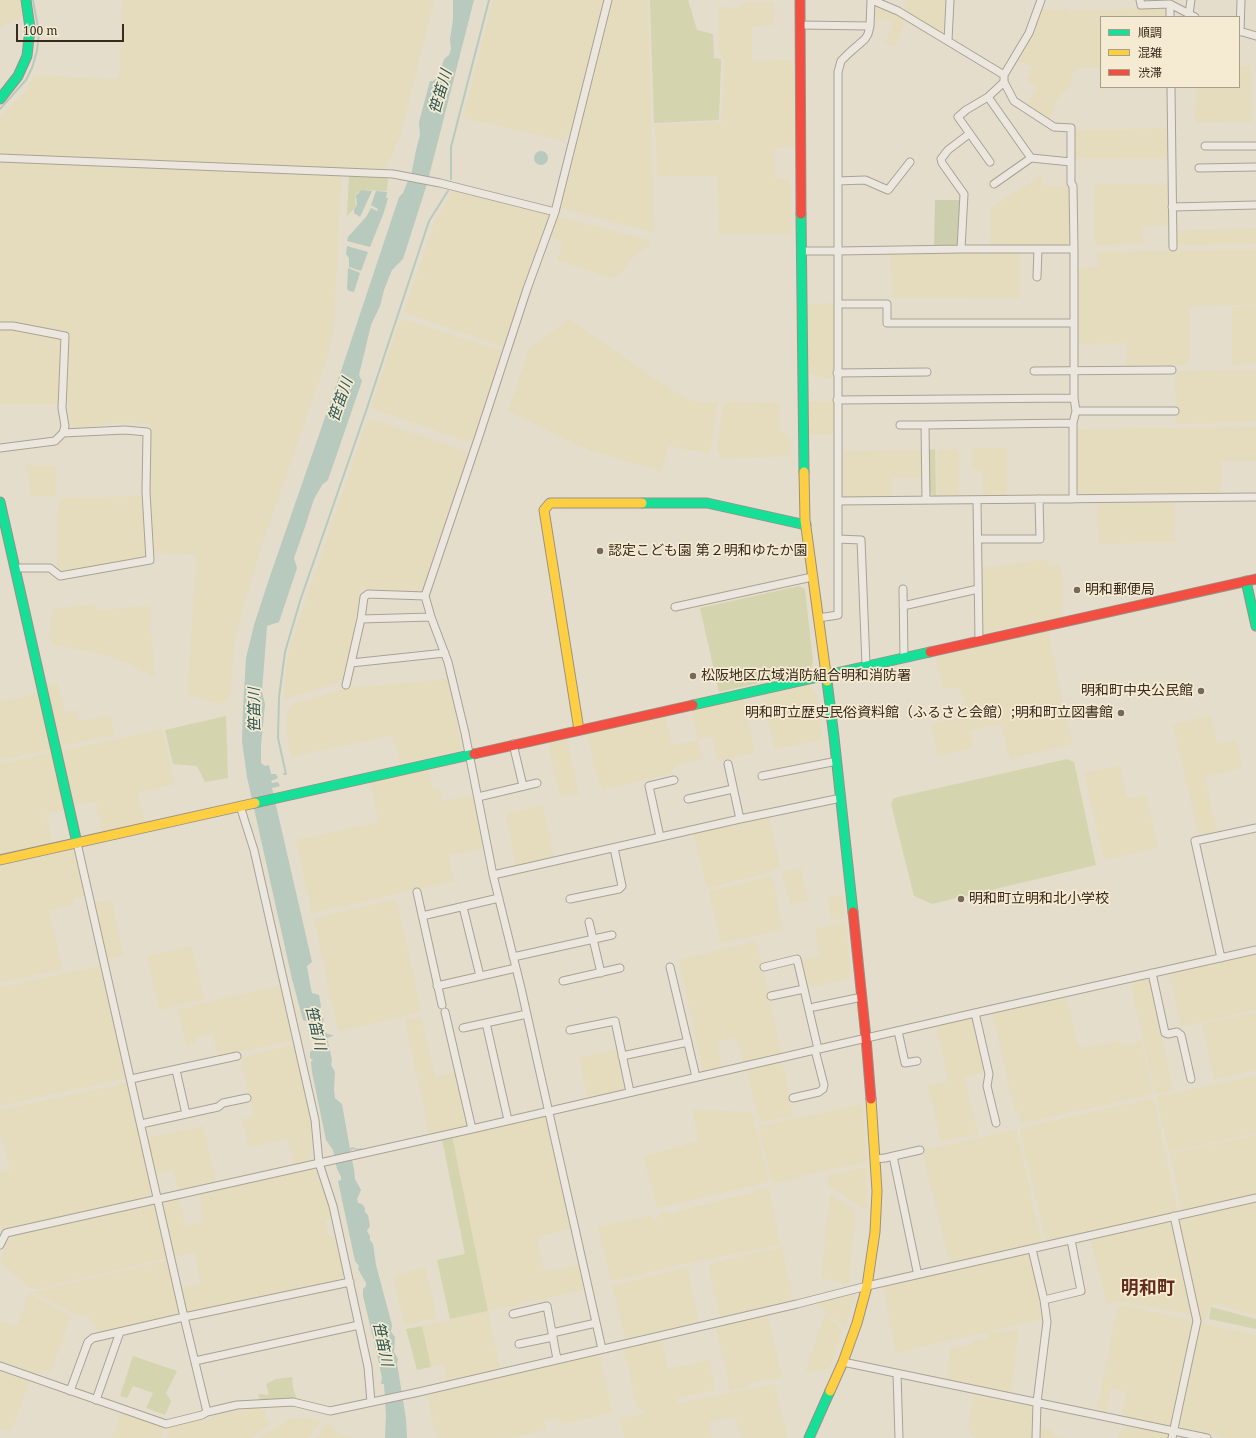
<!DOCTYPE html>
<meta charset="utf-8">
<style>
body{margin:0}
#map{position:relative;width:1256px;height:1438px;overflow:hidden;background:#e4ddcc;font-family:"Noto Serif","Noto Sans JP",serif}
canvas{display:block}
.legend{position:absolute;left:1100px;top:16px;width:140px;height:72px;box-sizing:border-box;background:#f5ebd2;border:1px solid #a99e8a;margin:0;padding:5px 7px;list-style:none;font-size:12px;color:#382a1d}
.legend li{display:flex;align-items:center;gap:8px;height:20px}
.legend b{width:20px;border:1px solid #a99e8a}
.scale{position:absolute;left:16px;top:24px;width:108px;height:18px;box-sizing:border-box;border:2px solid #382a1d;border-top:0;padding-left:5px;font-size:12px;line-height:14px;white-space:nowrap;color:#382a1d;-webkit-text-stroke:3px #f5ebd2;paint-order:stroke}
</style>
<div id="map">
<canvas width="1256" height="1438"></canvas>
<ul class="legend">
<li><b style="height:5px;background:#16e098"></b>順調</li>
<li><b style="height:5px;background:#ffcf43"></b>混雑</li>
<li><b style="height:5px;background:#f24e42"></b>渋滞</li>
</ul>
<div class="scale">100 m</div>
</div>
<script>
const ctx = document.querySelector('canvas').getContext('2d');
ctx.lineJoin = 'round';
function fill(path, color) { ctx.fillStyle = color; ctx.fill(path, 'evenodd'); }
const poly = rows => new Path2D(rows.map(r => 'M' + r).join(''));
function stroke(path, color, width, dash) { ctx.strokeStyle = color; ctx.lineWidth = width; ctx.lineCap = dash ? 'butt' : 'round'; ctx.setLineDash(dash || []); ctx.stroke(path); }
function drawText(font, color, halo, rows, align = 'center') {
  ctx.font = font + ' "Noto Serif","Noto Sans JP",serif'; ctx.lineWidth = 3.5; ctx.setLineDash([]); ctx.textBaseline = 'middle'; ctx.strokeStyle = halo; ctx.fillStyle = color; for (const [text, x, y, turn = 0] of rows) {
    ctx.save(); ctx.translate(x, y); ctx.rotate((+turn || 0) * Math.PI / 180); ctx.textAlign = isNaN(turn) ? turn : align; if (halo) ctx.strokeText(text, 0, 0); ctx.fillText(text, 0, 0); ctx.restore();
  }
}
fill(poly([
 [0,0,20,0,23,12,22,17,0,28],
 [123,0,434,0,401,133,386,169,342,168,333,336,328,350,329,352,260,551,235,637,230,698,220,704,187,694,197,555,153,553,149,493,151,424,118,423,71,429,68,404,0,404,0,116,26,90,34,75,119,79],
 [493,0,603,0,570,135,566,134,564,141,463,118],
 [613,0,648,0,654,232,561,208],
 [905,0,945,0,943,33,904,10],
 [743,2,774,2,773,25,752,27,752,61,793,60,796,147,775,148,775,179,790,179,791,234,719,234,717,176,658,176,655,125,722,122,725,61,718,51,719,7,739,8],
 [877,6,893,11,904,18,905,22,895,47,885,43,893,23,874,17,874,7],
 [1164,8,1167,11,1167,17,1101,17,1101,68,1074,68,1070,86,1056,100,1050,119,1027,105,1037,88,1026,80,1032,67,1017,60,1033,32,1042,9,1070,9,1070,12,1074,12,1074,10],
 [1239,65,1251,65,1252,122,1195,123,1196,87,1239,87],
 [1169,128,1168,159,1075,158,1074,130],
 [1042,175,1042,185,1069,186,1069,246,990,245,991,208],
 [1094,184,1169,184,1169,224,1164,226,1143,226,1143,244,1095,245],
 [453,191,550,215,503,347,404,312,435,221],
 [556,216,651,241,651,245,631,257,623,271,612,278,557,260,563,242,551,237],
 [1256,228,1256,244,1177,245,1176,230],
 [1256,249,1256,305,1189,306,1189,365,1126,366,1126,343,1076,344,1076,268,1098,267,1097,252],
 [1019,251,1020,298,892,297,891,254],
 [835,303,833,380,807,373,807,304],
 [1256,306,1256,364,1232,365,1232,307],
 [400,319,503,351,474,438,468,442,371,408],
 [570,319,652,377,684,397,696,402,718,402,710,454,669,446,661,471,588,450,508,411,527,356,526,351],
 [1256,370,1256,422,1176,424,1175,371],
 [808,401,834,401,834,435,807,435],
 [724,402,780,403,779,430,789,436,791,456,722,458,717,448],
 [371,419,464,450,468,457,422,591,360,589,355,630,341,682,283,700,287,660,290,646,358,447,367,422],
 [1256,427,1256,461,1221,461,1221,495,1081,494,1078,491,1077,429],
 [972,448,1007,448,1007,497,983,497,983,471,972,470],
 [959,449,959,497,937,497,937,450],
 [921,450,921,478,891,478,892,496,840,498,840,451],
 [26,465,56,465,56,496,31,496],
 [143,496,148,556,145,559,63,572,57,568,59,498],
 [1174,501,1175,542,1099,544,1098,503],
 [1048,559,1048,567,1061,565,1063,616,980,634,980,568],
 [95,604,96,610,149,606,155,678,131,664,105,655,50,644,52,609],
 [1048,631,1072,744,1010,759,1001,724,970,730,974,748,938,756,931,724,967,716,961,688,943,688,935,657],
 [448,678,462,750,400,764,393,735,291,757,287,732,287,715,290,705,346,688,427,681],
 [57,683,65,712,77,710,78,721,110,715,115,735,62,746,47,685],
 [809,685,817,695,822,740,775,749,763,695],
 [39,693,52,749,0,760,0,702],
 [743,698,755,753,718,761,712,736,698,740,703,759,676,765,676,768,672,769,673,773,602,790,601,784,598,783,587,734,665,716,672,745,698,740,690,710],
 [1211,716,1217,744,1237,740,1242,768,1205,777,1217,833,1199,838,1173,724],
 [162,729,175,784,138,793,145,822,143,824,102,832,96,802,73,805,61,751],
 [567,738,579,794,560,797,548,742],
 [52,752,65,810,46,814,53,844,0,856,0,764],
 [1120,766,1127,798,1146,796,1158,848,1105,860,1103,857,1084,772],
 [428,769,433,789,440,788,443,801,474,795,485,849,448,855,454,881,312,913,296,840,379,822,370,782],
 [543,805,554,858,516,866,506,814],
 [769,818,780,866,771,872,707,888,693,834],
 [75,849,86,895,73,899,75,904,49,910,62,969,0,983,0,866],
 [801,868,808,900,790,904,782,872],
 [772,876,783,930,721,943,709,891],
 [843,894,844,918,831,920,827,898],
 [111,899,124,955,106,959,94,903],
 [396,899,422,1012,338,1031,314,918],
 [846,922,850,978,808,988,802,960,820,956,815,929],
 [756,941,782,1055,743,1063,737,1038,717,1042,722,1068,703,1072,679,960],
 [192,946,204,999,159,1010,146,956],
 [1256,953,1256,1010,1181,1027,1169,973],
 [99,966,102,967,126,1078,0,1106,0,987],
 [1149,977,1173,1090,1155,1094,1130,981],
 [280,985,292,1041,218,1056,213,1034,194,1037,196,1043,186,1046,177,1009],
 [1066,996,1078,1044,1081,1048,1120,1041,1122,1046,1141,1041,1153,1094,1021,1124,1018,1110,1015,1111,992,1013],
 [1256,1013,1256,1070,1214,1080,1202,1024],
 [972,1016,984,1072,965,1077,978,1134,941,1142,928,1086,948,1081,936,1025],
 [421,1017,435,1077,455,1072,467,1126,429,1134,405,1020],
 [294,1044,306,1095,311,1122,311,1162,294,1165,288,1139,249,1147,242,1120,254,1116,240,1058],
 [616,1049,624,1086,622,1091,588,1098,579,1058],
 [782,1062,793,1116,760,1122,746,1070],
 [1256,1075,1256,1133,1169,1152,1156,1097],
 [125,1083,128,1084,149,1174,151,1189,150,1195,142,1199,12,1229,5,1229,1,1228,0,1222,0,1172,10,1170,2,1137,0,1137,0,1110],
 [1153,1098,1178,1213,1046,1242,1020,1131,1021,1128],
 [859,1105,862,1106,867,1159,864,1163,799,1176,799,1179,772,1183,759,1126],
 [692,1110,752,1112,769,1182,657,1208,643,1156,699,1141],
 [545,1115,571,1229,537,1237,544,1271,578,1265,584,1290,488,1311,500,1370,447,1381,443,1364,431,1367,422,1326,488,1311,452,1136],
 [203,1126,216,1181,178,1189,173,1170,155,1174,147,1138],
 [1016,1129,1042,1243,950,1263,922,1151],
 [1256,1135,1256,1195,1182,1211,1170,1154],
 [866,1167,867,1207,865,1209,828,1186,827,1175],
 [315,1170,330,1207,331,1218,325,1219,329,1236,336,1235,345,1276,338,1278,339,1282,187,1315,180,1288,201,1284,194,1253,174,1257,161,1200,178,1197,185,1226,204,1222,199,1193,295,1171],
 [769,1188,780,1245,670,1267,665,1266,664,1269,611,1281,598,1227,648,1216,656,1221,659,1214,669,1212,669,1214,676,1213,678,1211],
 [830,1194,855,1210,849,1285,821,1277],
 [1256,1201,1256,1316,1220,1305,1210,1304,1205,1319,1201,1320,1177,1219],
 [153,1204,156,1206,167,1258,37,1289,30,1288,0,1262,6,1242,16,1233],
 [1167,1221,1171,1222,1192,1315,1124,1302,1107,1304,1090,1240],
 [782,1247,793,1301,720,1317,708,1264],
 [1024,1254,1031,1255,1042,1319,896,1353,883,1287],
 [168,1260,180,1315,99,1333,88,1316,76,1314,33,1292],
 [425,1267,437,1318,405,1325,393,1276],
 [687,1267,699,1323,625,1339,612,1286],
 [29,1293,71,1316,51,1371,41,1369,38,1375,0,1362,0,1321,17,1327],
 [856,1293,846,1325,844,1327,816,1304],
 [1123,1305,1194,1321,1171,1427,1121,1416,1126,1392,1111,1388,1106,1413,1097,1411,1117,1309],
 [825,1313,842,1330,831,1366,829,1368,805,1373],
 [767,1314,782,1377,747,1384,747,1387,730,1391,716,1326],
 [1200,1323,1256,1335,1256,1438,1225,1438,1181,1428,1178,1426],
 [1018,1330,1011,1395,947,1381,950,1348,970,1345,971,1341,987,1338,988,1333],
 [661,1339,668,1369,709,1360,715,1390,678,1398,678,1403,775,1384,787,1438,741,1438,736,1417,709,1422,712,1438,624,1438,620,1418,645,1414,644,1411,637,1408,624,1348],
 [596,1353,601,1358,612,1413,562,1424,560,1417,544,1421,546,1430,509,1438,437,1438,427,1396,446,1391,446,1388],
 [0,1369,30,1380,11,1432,0,1429],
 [973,1396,1034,1407,1033,1438,975,1438,968,1431],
 [259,1407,266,1412,265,1420,271,1424,251,1438,167,1438,169,1427,201,1420,203,1424,212,1416],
 [124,1412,164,1426,161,1438,112,1438,121,1413],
 [305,1418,321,1421,308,1438,259,1438,290,1419],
 [327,1422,337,1432,353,1438,316,1438],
 [1040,1426,1054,1431,1054,1436,1066,1438,1040,1438],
 [1127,1427,1169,1433,1168,1438,1118,1438,1119,1433]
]), '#e4dcbc');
fill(poly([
 [650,0,688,0,697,30,713,34,714,58,721,59,719,120,654,123],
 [349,174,388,177,387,191,361,190,357,193,355,199,356,207,347,216],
 [935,449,936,497,929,492,928,450],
 [799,586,805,589,813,662,809,672,719,692,700,608],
 [226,716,228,778,205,782,197,766,173,764,165,730],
 [1067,759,1074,762,1096,865,932,904,914,896,891,804,894,798],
 [452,1136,488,1311,450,1319,437,1260,465,1254,442,1139],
 [1211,1307,1256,1319,1256,1329,1209,1319],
 [422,1326,431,1367,417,1370,406,1329],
 [133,1356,177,1371,166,1393,171,1401,165,1415,146,1408,153,1393,133,1386,127,1398,120,1396],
 [292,1377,293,1388,298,1402,260,1401,258,1394,269,1395,266,1384,276,1379]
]), '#d4d4ae');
fill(poly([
 [935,200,960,200,957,247,934,247]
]), '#cdceae');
fill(poly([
 [453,0,474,0,427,184,403,259,392,270,384,290,380,306,371,325,359,375,362,381,328,480,322,485,314,499,305,527,294,558,297,568,279,622,267,626,262,692,265,704,261,746,261,763,265,766,269,765,271,774,276,774,278,778,271,781,272,783,278,782,280,786,272,788,312,962,307,966,310,984,312,993,319,995,321,1006,318,1015,324,1019,322,1025,327,1034,333,1035,333,1036,327,1038,332,1060,331,1065,335,1072,334,1090,335,1098,342,1104,350,1149,352,1147,358,1149,361,1148,362,1150,357,1150,353,1149,350,1151,354,1169,355,1179,361,1190,357,1199,358,1203,362,1204,365,1208,365,1212,368,1215,370,1226,367,1231,370,1236,370,1240,373,1244,376,1265,392,1325,391,1332,395,1337,394,1352,398,1359,397,1363,406,1419,407,1438,385,1438,386,1416,384,1384,381,1384,382,1378,377,1354,363,1296,363,1289,366,1286,366,1283,358,1269,359,1266,355,1261,338,1181,341,1180,341,1177,337,1169,333,1150,326,1140,312,1072,311,1062,313,1060,310,1058,310,1052,315,1048,315,1042,311,1037,312,1033,309,1029,308,1022,303,1020,292,979,247,777,242,741,243,708,246,658,254,625,269,579,340,374,399,197,403,193,412,171,416,150,420,135,419,122,430,81,433,81,439,76,444,59,449,55,451,49,450,39,453,20],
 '534 158a7 7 0 1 1 14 0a7 7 0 1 1-14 0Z',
 [361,190,372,191,360,217,354,213,354,210,357,205,356,196],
 [376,191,387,192,386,198,388,198,384,212,370,247,347,241,348,237,366,217,371,208,377,211,378,209,371,205],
 [347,246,368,252,361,271,349,267,349,258,346,254],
 [348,268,360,273,354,292,349,291,347,289]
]), '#b8c9be');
stroke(poly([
 [0,109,26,80,32,68,37,51,39,33,33,0],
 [451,179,451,147,489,0],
 [284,774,286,774,278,738,279,697,285,652,300,601,366,411,429,221,448,191]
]), '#b8c9be', 2);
const street = poly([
 [872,0,898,11,1004,75],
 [1041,0,1029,33,1004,75,1004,82,988,97,1031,158,1071,162],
 [1140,0,1141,5,1170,4,1195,17],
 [1170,4,1170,17],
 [1189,14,1191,0],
 [800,25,870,26],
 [1239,31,1256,36],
 [1240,32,1241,0],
 [948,41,950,0],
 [1004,82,1014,101,1054,127,1071,128,1071,183,1073,186,1074,249,1074,398,1076,411,1073,423,1073,499],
 [1171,87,1173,247],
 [988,97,966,110,958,117,990,162],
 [1205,146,1256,146],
 [0,158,393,174,440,183,555,212],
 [1199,168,1256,167],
 [838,181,865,180,888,190,910,162],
 [994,184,1031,158],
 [1172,207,1256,205],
 [961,249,964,194,942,163,941,159,948,150,969,134],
 [801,251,838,251,961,249,1074,249],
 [1037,277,1038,249],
 [838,304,887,304,887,323,1073,323],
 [0,326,13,326,65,336,62,408,65,426,63,433,55,441,0,448],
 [1034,371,1172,370],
 [837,373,927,372],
 [837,400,1074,398],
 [1076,411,1175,411],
 [900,425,925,425],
 [926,500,925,425,1073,423],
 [977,500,979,641],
 [838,501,1256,497],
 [978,539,1040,539,1039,499],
 [15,568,50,568,60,576,150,560,146,492,147,432,125,430,63,433],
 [903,589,904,657],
 [425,596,368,594,364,597,361,619,351,663,445,653],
 [903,606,978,589],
 [675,607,812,577],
 [818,618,838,615,838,539],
 [361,619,431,617],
 [866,665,861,540,838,539,838,72,841,61,849,53,865,39,868,34,870,26,871,0],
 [346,685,351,663],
 [513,744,523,786],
 [728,764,740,819],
 [762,776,837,761],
 [478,797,537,783],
 [688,799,733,789],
 [240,806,254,850,315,1120,319,1163,333,1206,368,1367,371,1402],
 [660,837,649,786,674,780],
 [77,843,184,1317,207,1412],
 [493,875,740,819,841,798],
 [417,892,442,1005],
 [570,899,619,889,622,886,614,848],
 [463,907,480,976],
 [422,916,499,898],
 [589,922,601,973],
 [513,957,612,935],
 [1221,958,1195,841,1256,828],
 [670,967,696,1077],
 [764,967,797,959,818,1049],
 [1152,973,1165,1033,1168,1034,1177,1032,1181,1035,1191,1079],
 [563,981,620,968],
 [437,986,516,968],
 [771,996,804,989],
 [814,1007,862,997],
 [445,1012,472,1129],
 [975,1013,989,1074,987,1086,996,1123],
 [486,1023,508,1120],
 [463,1028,527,1014],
 [570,1030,615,1021,630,1092],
 [898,1031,905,1063,917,1061],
 [622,1056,688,1042],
 [176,1070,186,1114],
 [131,1079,237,1056],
 [793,1098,819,1092,823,1089,824,1085,815,1050],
 [141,1124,218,1107,223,1103,247,1098],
 [893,1156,917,1271],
 [875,1159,885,1158,920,1150],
 [0,1245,6,1233,472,1129,975,1013,1256,950],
 [1032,1249,1044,1300,1047,1322,1037,1402,1036,1438],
 [1044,1300,1081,1291,1071,1240],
 [513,1314,547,1306,557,1359],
 [552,1333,596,1323],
 [519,1344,553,1337],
 [602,1349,521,988,493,875,465,733,448,662,431,617,425,596,479,436,527,289,555,212,608,0],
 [195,1361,359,1325],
 [843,1362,1207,1438],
 [0,1366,166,1424,202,1415,207,1412,237,1405,293,1402,330,1411,419,1392,797,1304,867,1286,1256,1198],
 [897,1374,899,1438],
 [70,1391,88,1342,93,1338,184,1317,350,1282],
 [96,1400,120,1332],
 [1172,1438,1197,1321,1174,1216]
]);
const fast = poly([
 [0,99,18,76,27,56,30,28,26,0],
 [801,214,804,472],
 [0,502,77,843],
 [642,503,707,503,806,525],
 [1246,581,1256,626],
 [827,681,834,737,853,912],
 [693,705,930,652],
 [255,803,474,754],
 [809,1438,830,1391]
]);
const slow = poly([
 [804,472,805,520,827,681],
 [579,730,544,510,550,503,642,503],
 [0,860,255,803],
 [830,1391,843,1362,857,1323,867,1286,875,1232,877,1191,871,1099]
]);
const jam = poly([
 [800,0,801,214],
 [930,652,1256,579],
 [474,754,693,705],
 [853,912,866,1038,871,1099]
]);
stroke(street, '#a9a295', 9);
stroke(fast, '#999185', 11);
stroke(slow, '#999185', 11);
stroke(jam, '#999185', 11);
stroke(street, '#ece7de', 7);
stroke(fast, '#16e098', 9);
stroke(slow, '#ffcf43', 9);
stroke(jam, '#f24e42', 9);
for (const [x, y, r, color] of [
 [600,551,4,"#74695a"],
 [1077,590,4,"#74695a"],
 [693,676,4,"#74695a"],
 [1201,691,4,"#74695a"],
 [1121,713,4,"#74695a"],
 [961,899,4,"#74695a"]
]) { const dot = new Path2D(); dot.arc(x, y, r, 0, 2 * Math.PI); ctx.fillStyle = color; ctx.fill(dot); stroke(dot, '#f5ebd2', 1.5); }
drawText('14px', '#382a1d', '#f5ebd2', [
 ["認定こども園 第２明和ゆたか園",608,551],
 ["明和郵便局",1085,590],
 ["松阪地区広域消防組合明和消防署",701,676],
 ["明和町中央公民館",1193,691,"right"],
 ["明和町立歴史民俗資料館（ふるさと会館）;明和町立図書館",1113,713,"right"],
 ["明和町立明和北小学校",969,899]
], 'left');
drawText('italic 15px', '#2d5755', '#f5ebd2', [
 ["笹笛川",441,92,-74],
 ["笹笛川",341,400,-71],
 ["笹笛川",255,710,-91],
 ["笹笛川",315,1028,77],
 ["笹笛川",382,1344,78]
]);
drawText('bold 18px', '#642c1d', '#f5ebd2', [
 ["明和町",1148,1289]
]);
</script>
